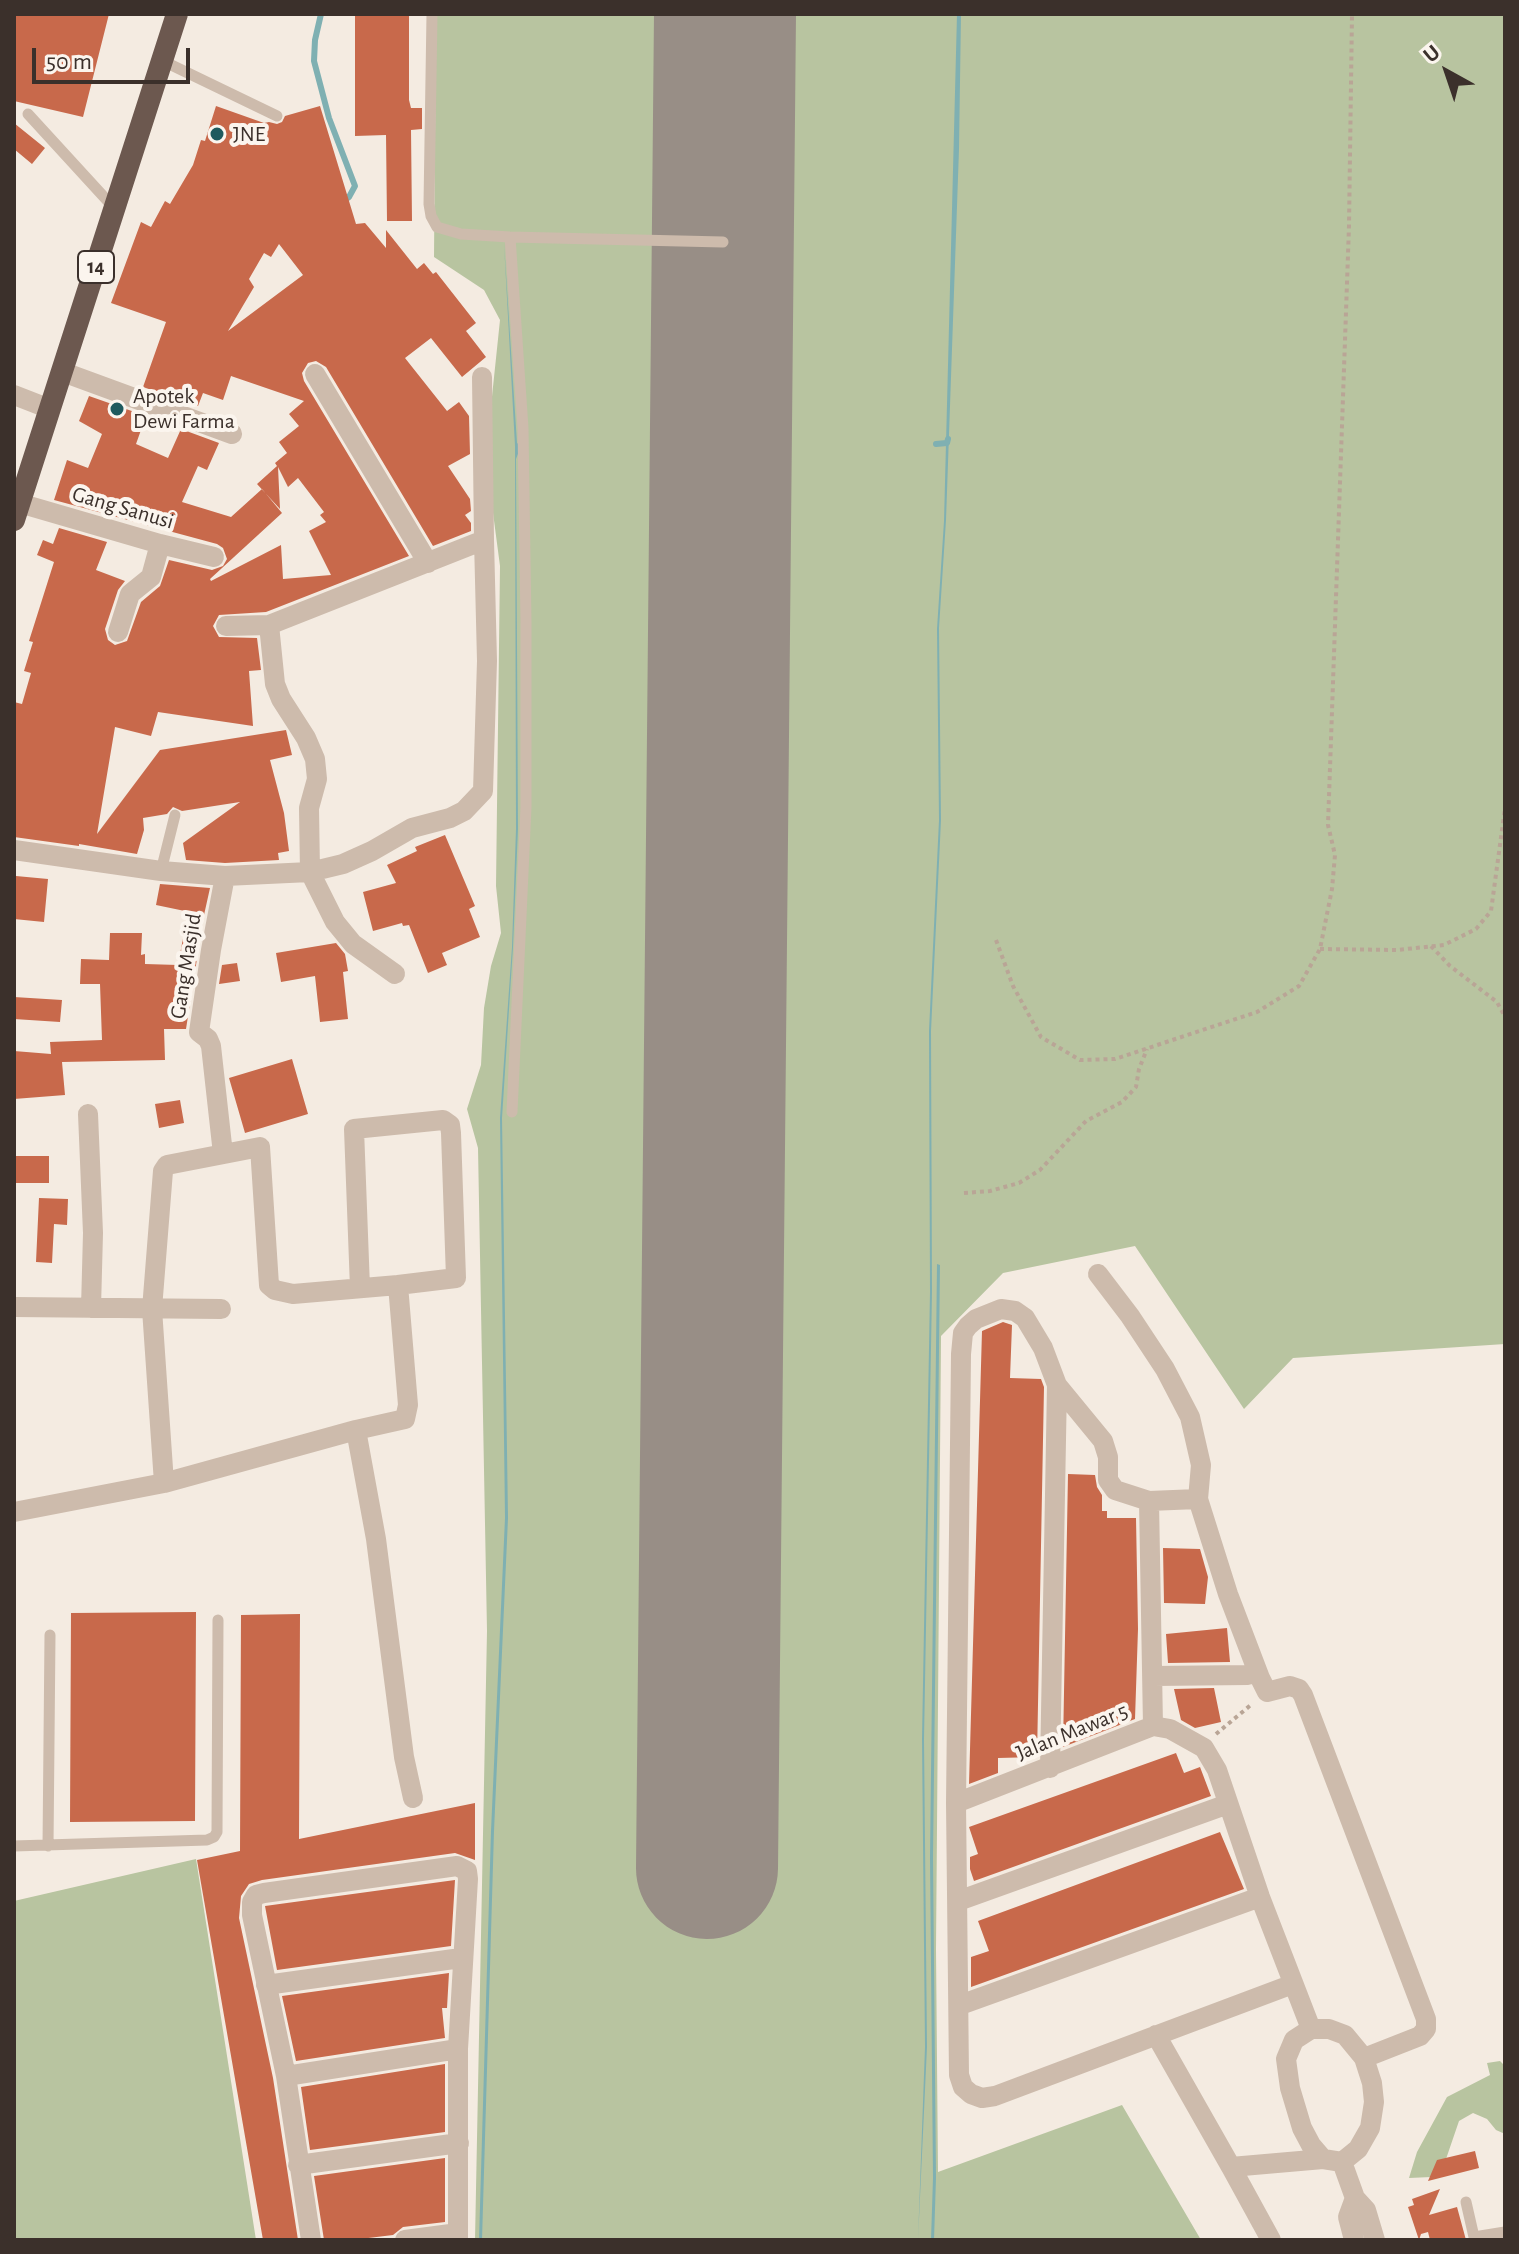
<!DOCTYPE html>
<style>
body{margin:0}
#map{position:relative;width:1519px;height:2254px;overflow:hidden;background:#f4ebe1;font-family:"Alegreya Sans",sans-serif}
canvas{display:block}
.frame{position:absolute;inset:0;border:16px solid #3b302b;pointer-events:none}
.north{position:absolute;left:1407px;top:32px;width:80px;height:80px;-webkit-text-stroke:6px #fbf5ee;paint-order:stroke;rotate:320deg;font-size:22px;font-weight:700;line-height:32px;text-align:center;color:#3b302b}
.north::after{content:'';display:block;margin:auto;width:28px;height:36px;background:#3b302b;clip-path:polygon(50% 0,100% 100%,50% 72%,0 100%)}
.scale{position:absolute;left:32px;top:48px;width:158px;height:36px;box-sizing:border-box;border:4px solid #3b302b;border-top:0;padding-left:10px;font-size:24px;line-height:28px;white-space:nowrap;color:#3b302b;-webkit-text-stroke:6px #fbf5ee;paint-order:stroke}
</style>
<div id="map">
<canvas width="1519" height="2254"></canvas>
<div class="frame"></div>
<div class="north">U</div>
<div class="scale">50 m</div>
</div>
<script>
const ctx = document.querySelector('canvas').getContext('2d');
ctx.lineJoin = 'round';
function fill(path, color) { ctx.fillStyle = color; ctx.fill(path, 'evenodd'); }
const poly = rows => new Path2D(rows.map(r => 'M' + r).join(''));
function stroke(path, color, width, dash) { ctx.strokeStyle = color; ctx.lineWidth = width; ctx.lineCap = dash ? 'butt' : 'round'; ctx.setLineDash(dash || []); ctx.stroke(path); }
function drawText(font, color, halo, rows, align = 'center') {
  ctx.font = font + ' "Alegreya Sans",sans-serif'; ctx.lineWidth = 8; ctx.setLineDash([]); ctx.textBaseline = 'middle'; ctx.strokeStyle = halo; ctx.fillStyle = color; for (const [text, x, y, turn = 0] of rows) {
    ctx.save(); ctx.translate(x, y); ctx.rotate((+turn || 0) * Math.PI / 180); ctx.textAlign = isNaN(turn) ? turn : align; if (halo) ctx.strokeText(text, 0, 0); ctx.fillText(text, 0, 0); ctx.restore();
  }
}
fill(poly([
 [436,14,677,14,660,1866,754,1869,773,14,1505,14,1505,1344,1293,1358,1244,1409,1135,1246,1003,1273,941,1336,936,1949,938,2172,1122,2105,1201,2240,475,2240,487,1631,478,1148,467,1109,481,1065,484,1008,491,966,501,933,496,886,500,566,488,475,491,406,500,320,484,290,434,257],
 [196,1859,256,2240,14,2240,14,1901],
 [1500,2061,1505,2066,1505,2134,1496,2130,1487,2119,1473,2113,1459,2121,1446,2159,1431,2177,1409,2178,1417,2152,1447,2097,1490,2075,1487,2063]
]), '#b8c4a0');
fill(poly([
 [957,14,961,14,959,149,946,520,939,628,941,820,931,1031,932,1292,924,1739,927,2047,918,2240,925,2047,922,1739,930,1292,929,1031,939,820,937,629,944,521],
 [504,243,517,443,521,446,516,459,518,829,513,947,502,1118,508,1518,494,1831,482,2240,479,2240,491,1831,505,1518,500,1118,512,947,516,829,515,446],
 [937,1264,940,1265,933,1857,936,2178,934,2240,931,2240,933,2178,930,1857]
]), '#7fb0b2');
stroke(poly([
 [321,14,315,40,314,61,329,118,355,186,349,197,342,202],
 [936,444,947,443,948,439]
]), '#7fb0b2', 6);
stroke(poly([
 [707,1868,725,14]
]), '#988e86', 142);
fill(poly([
 [14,14,109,14,83,117,14,101],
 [355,14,409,14,409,100,411,108,422,108,422,129,411,130,412,221,387,221,386,135,355,136],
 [216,106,264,123,269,122,277,124,282,122,285,116,320,106,356,224,365,223,386,248,386,230,417,269,424,263,433,274,436,272,476,323,466,331,486,357,462,377,431,338,405,358,447,411,459,402,469,416,470,454,448,466,470,499,471,511,465,515,471,523,471,531,433,546,326,367,316,361,308,363,302,373,304,381,409,556,266,612,219,615,213,626,219,637,257,638,261,670,249,671,253,726,158,712,151,736,115,727,97,834,160,750,286,730,292,755,270,760,284,813,289,851,278,853,279,860,225,863,186,860,183,843,240,802,182,811,173,807,167,814,143,818,144,830,137,854,79,844,79,846,14,837,14,702,22,704,31,673,24,671,33,642,29,641,54,562,37,555,43,540,53,544,59,528,107,542,96,570,125,581,118,590,105,629,108,640,115,645,127,641,141,602,160,586,169,560,212,570,223,566,227,559,223,548,217,544,54,500,67,460,88,468,102,434,79,421,89,396,146,416,136,444,168,458,181,429,219,443,207,470,198,466,182,502,231,517,262,489,282,513,210,579,211,581,281,545,283,579,331,575,309,531,326,522,320,515,324,512,298,478,288,487,278,467,280,509,257,484,277,466,275,463,287,453,279,442,299,426,289,414,304,401,231,376,223,400,203,393,198,406,143,387,166,322,111,303,141,222,151,227,165,201,170,204,193,165,201,140,205,141],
 [279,244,303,275,228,331,254,287,249,279,264,253,271,257],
 [14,123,45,148,32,164,14,149],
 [445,835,475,906,469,909,480,937,442,953,447,965,428,973,409,925,403,926,402,923,373,931,363,892,396,883,387,865,417,851,415,847],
 [16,876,48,879,44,922,14,919],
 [160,884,210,888,204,915,156,905],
 [110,933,142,933,141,955,145,954,145,964,178,965,184,933,201,933,186,1029,164,1029,165,1060,62,1062,65,1095,14,1099,14,1051,51,1054,50,1042,102,1040,100,984,80,984,81,959,109,960],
 [336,943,345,954,348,971,343,972,348,1019,320,1022,315,976,281,982,276,953],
 [237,963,240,981,219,984,222,965],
 [14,997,62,1000,60,1022,14,1019],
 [292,1059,308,1114,245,1133,229,1078],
 [180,1100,184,1123,159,1128,155,1104],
 [14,1156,49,1156,49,1183,14,1183],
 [39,1198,68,1199,67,1225,54,1224,52,1263,36,1262],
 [1003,1322,1012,1325,1010,1378,1041,1379,1044,1387,1037,1757,998,1758,998,1773,969,1784,982,1331],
 [1068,1474,1095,1475,1097,1487,1102,1495,1102,1511,1107,1511,1107,1518,1136,1518,1138,1629,1135,1719,1063,1747],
 [1163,1548,1200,1549,1208,1577,1205,1604,1164,1603],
 [196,1612,195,1821,70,1822,71,1613],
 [300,1614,299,1839,475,1803,475,1860,455,1853,262,1880,249,1884,241,1896,239,1918,273,2078,298,2240,263,2240,197,1860,240,1851,241,1615],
 [1227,1628,1230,1662,1168,1663,1166,1634],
 [1214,1688,1221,1722,1195,1728,1181,1720,1174,1689],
 [1176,1753,1184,1773,1200,1767,1211,1796,974,1881,970,1869,970,1857,978,1854,969,1827],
 [1220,1832,1244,1889,971,1987,971,1957,989,1951,978,1921],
 [455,1880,451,1946,277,1970,265,1906],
 [449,1973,447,2008,442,2008,445,2038,296,2061,282,1996],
 [445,2064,445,2132,310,2150,301,2087],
 [1475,2151,1479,2168,1428,2181,1437,2160],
 [445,2158,445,2222,403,2227,393,2235,352,2240,324,2240,314,2176],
 [1440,2189,1429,2215,1457,2207,1466,2240,1430,2240,1428,2232,1421,2234,1419,2240,1408,2207,1414,2205,1412,2199]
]), '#c8694b');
stroke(poly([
 [996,940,1013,986,1041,1037,1080,1060,1115,1059,1257,1012,1299,986,1320,949,1332,889,1335,855,1328,825,1349,226,1352,14],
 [1431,946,1450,966,1497,1002,1505,1017],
 [1320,949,1397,950,1444,945,1476,929,1491,911,1505,808],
 [964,1193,990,1191,1019,1183,1040,1170,1086,1121,1122,1102,1136,1087,1139,1069,1147,1049],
 [1216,1734,1252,1704]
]), '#b9a596', 4, [4, 4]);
stroke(poly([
 [432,14,429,204,431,216,437,227,461,234,510,237,723,242],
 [163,61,277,116],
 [28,114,115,209],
 [510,237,523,428,526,623,526,807,512,1112],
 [161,871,175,815],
 [14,1846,207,1840,214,1837,217,1832,218,1620],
 [48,1846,50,1635],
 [1466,2202,1474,2237,1505,2232]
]), '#cdbbac', 11);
stroke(poly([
 [63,372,232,434],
 [315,374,428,563],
 [14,395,50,409],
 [19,503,160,544,214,557],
 [226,626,269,625,484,540,482,377],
 [118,632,130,594,151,577,160,544],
 [14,850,161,871,225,876,310,872,309,808,317,779,315,759,306,738,281,699,275,684,269,625],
 [395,974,353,944,335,922,310,872,343,864,372,851,412,828,450,818,464,811,483,791,487,661,484,540],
 [88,1114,93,1233,91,1308],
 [223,1154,211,1046,208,1039,199,1032,211,950,225,876],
 [1098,1274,1130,1316,1165,1369,1190,1417,1201,1465,1198,1499,1228,1594,1260,1678,1267,1692,1290,1686,1299,1689,1303,1695,1426,2019,1426,2029,1420,2036,1364,2058],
 [14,1307,221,1309],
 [1057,1385,1103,1441,1108,1457,1108,1480,1115,1490,1149,1501,1198,1499],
 [356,1430,376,1539,404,1757,413,1798],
 [164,1483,152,1309,163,1171,167,1165,260,1147,269,1285,275,1290,293,1294,398,1285],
 [1149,1501,1153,1726],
 [14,1512,164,1483,356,1430,405,1419,408,1405,398,1285,456,1278,451,1133,450,1125,443,1120,354,1129,360,1288],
 [1154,1676,1248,1675],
 [1050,1768,1057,1385,1043,1348,1025,1318,1015,1311,1001,1309,976,1319,968,1326,963,1333,961,1354,956,1803,959,2075,963,2087,971,2094,982,2098,995,2096,1293,1984],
 [956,1803,1153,1726,1170,1729,1204,1748,1217,1770,1260,1897,1311,2029,1329,2029,1345,2035,1364,2058,1372,2083,1374,2102,1370,2128,1358,2149,1342,2162],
 [958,1901,1228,1804],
 [266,1985,461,1958],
 [960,2005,1260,1897],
 [1311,2029,1294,2040,1286,2059,1290,2088,1302,2128,1311,2145,1323,2159],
 [1156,2035,1231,2167,1323,2159,1342,2162],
 [286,2076,458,2049],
 [1342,2162,1355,2198,1366,2210,1375,2240],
 [298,2165,459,2143],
 [1231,2167,1271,2240],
 [311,2240,286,2076,252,1915,252,1902,256,1895,264,1893,457,1866,467,1871,468,1879,458,2049,458,2240],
 [405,2240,458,2233],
 [1354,2240,1348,2217,1355,2198]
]), '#cdbbac', 20);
stroke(poly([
 [14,520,177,14]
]), '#6c584f', 22);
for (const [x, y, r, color] of [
 [217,134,8,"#1f5a5e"],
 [117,409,8,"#1f5a5e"]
]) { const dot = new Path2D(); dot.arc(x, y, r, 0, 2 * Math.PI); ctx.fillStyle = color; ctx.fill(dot); stroke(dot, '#fbf5ee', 3); }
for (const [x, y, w] of [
 [96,267,36]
]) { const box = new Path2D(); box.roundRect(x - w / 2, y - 16, w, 32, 6); ctx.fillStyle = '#fbf5ee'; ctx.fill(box); stroke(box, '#3b302b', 2); }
drawText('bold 20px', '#3b302b', null, [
 ["14",96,267]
]);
drawText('22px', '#3b302b', '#fbf5ee', [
 ["JNE",233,134],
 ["Apotek",133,396],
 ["Dewi Farma",133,421]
], 'left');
drawText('22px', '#3b302b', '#fbf5ee', [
 ["Gang Sanusi",123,508,16],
 ["Gang Masjid",186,966,-81],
 ["Jalan Mawar 5",1072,1732,-22]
]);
</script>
